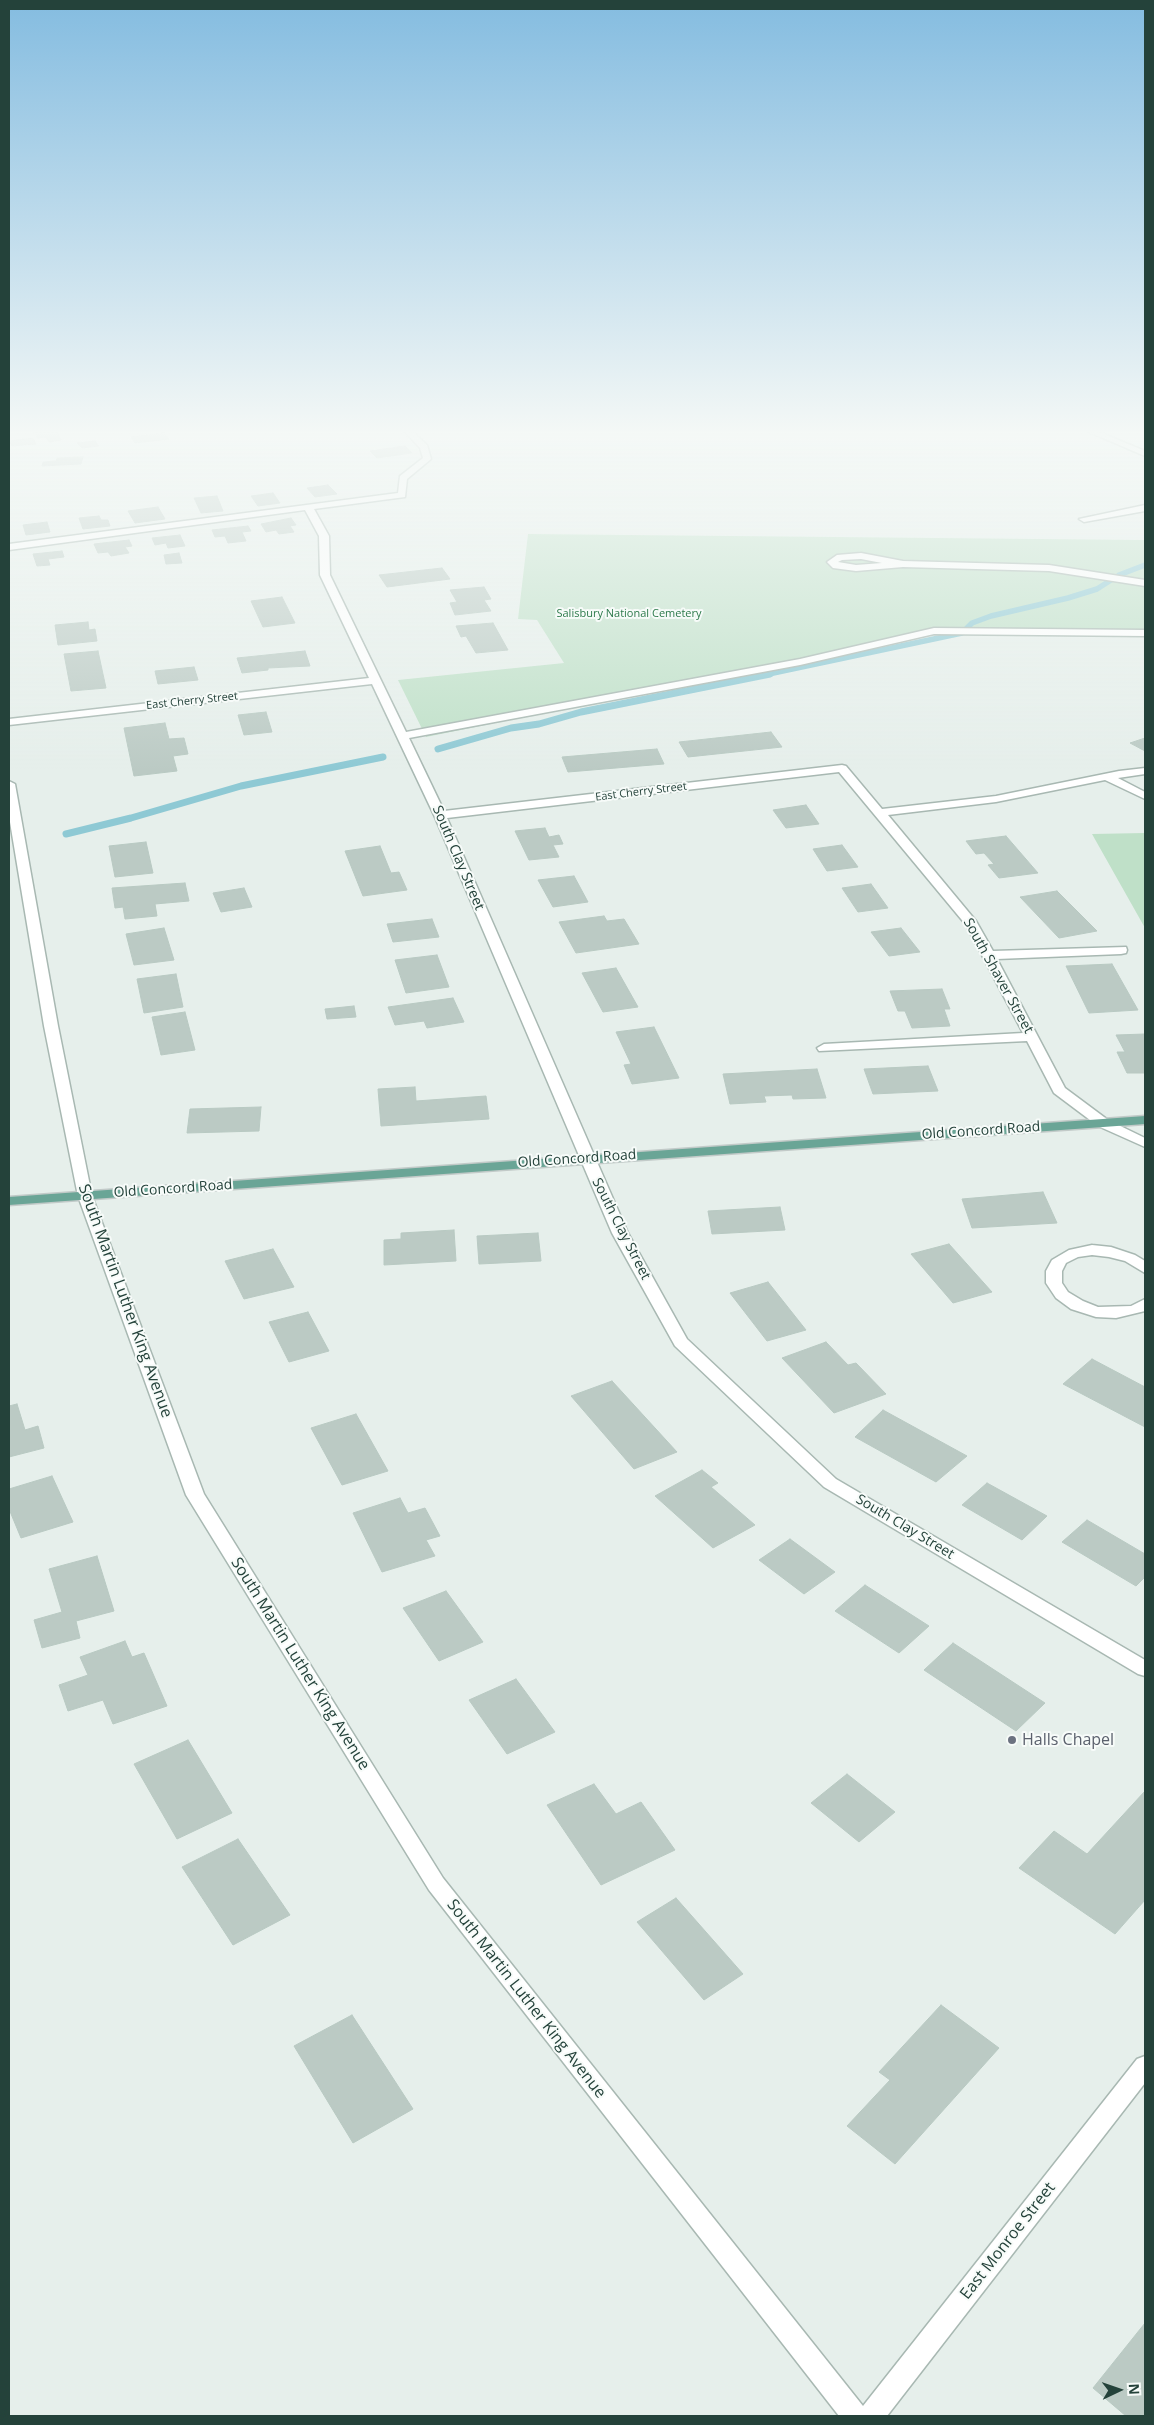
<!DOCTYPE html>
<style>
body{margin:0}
#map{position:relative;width:1154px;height:2425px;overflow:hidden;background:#e6efeb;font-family:"Open Sans",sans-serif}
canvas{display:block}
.frame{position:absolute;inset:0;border:10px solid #24423a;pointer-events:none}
.north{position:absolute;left:1094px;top:2365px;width:50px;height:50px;-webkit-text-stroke:4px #f7fbf9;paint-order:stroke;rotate:87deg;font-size:14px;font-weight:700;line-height:20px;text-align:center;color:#24423a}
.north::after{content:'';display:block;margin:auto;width:18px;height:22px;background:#24423a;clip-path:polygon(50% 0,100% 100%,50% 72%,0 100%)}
</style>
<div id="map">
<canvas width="1154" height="2425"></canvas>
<div class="frame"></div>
<div class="north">N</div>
</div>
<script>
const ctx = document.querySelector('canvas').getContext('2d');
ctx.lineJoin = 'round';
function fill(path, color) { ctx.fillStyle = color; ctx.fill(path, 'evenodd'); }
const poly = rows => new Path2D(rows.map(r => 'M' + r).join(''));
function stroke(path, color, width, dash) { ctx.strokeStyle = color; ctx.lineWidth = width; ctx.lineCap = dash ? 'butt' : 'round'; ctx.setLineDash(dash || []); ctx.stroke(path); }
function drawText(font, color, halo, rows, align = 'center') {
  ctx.font = font + ' "Open Sans",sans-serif'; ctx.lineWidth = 4; ctx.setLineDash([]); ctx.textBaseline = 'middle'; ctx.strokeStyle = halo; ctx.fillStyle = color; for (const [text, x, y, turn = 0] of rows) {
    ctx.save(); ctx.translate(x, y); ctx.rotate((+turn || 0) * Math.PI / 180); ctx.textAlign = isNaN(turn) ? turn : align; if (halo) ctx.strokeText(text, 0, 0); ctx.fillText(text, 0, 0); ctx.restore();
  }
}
fill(poly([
 [528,534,1145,540,1145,636,934,634,426,737,398,680,564,663,537,620,518,619],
 [1145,833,1145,928,1092,834]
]), '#bfe0c8');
stroke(poly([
 [1119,575,1145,565],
 [764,675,962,633,972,623,991,616,1068,598,1097,589,1111,580]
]), '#8ec9d4', 5.5);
stroke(poly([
 [438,749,511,728,539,724,581,712,770,674],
 [66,834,131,818,241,786,383,757]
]), '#8ec9d4', 7);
const building = poly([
 [34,432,57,432,61,440,49,442,46,437,37,438,34,432],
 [164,433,169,439,135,443,131,437,164,433],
 [33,438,36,444,12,446,9,441,33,438],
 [95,441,99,446,82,448,77,443,95,441],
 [405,446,412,453,377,458,370,451,405,446],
 [83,457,81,464,42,466,43,462,56,461,57,458,83,457],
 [328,485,337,494,315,497,307,488,328,485],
 [273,493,280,503,258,506,251,496,273,493],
 [217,496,223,511,201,513,194,498,217,496],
 [158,507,165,519,135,523,128,511,158,507],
 [99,516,101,520,108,520,110,526,83,529,79,518,99,516],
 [291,518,296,525,290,526,294,532,279,534,276,530,266,532,261,524,291,518],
 [47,522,50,532,26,535,23,525,47,522],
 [248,526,251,531,242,532,246,541,228,543,225,536,215,537,212,530,248,526],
 [180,535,185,546,168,548,166,543,155,545,152,538,180,535],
 [129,540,132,546,125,547,129,553,111,556,108,552,98,553,94,544,129,540],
 [62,551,64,557,48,559,50,565,37,566,33,554,62,551],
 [179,553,182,563,166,564,164,555,179,553],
 [442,568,450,579,387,587,379,575,442,568],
 [484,587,491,599,484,600,491,611,455,615,450,603,457,602,450,590,484,587],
 [282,597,295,623,263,627,251,601,282,597],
 [88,622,89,630,95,629,97,641,58,645,55,625,88,622],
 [493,623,508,650,476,653,466,636,461,637,456,626,493,623],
 [98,651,106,688,71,691,64,654,98,651],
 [305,651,310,666,268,668,268,670,242,673,237,658,305,651],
 [194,667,198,680,158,684,155,671,194,667],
 [266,712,272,732,244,735,238,715,266,712],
 [165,723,169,739,184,738,188,754,173,756,177,771,134,776,124,728,165,723],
 [771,732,782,747,688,757,679,742,771,732],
 [1145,738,1145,751,1130,743,1145,738],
 [657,749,664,764,568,772,562,757,657,749],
 [806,805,819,824,786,828,773,810,806,805],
 [545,828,549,837,559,835,563,844,553,845,559,857,529,860,515,831,545,828],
 [1006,836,1038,873,999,878,988,865,994,864,984,853,976,854,966,841,1006,836],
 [146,842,153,873,115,877,109,846,146,842],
 [842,845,858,867,827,871,813,849,842,845],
 [380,846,391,873,399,872,407,890,363,896,345,851,380,846],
 [574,876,588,902,553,907,538,880,574,876],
 [185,883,189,901,155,904,157,916,125,919,123,907,115,908,112,888,185,883],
 [871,884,888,908,858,912,842,888,871,884],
 [244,888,252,907,221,912,213,893,244,888],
 [1057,891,1097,931,1059,938,1020,897,1057,891],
 [604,916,607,921,624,919,639,944,576,953,559,922,604,916],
 [432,919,439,937,393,942,387,924,432,919],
 [164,928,174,960,134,965,126,934,164,928],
 [901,928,920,952,889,956,871,932,901,928],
 [437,955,449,987,406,993,395,960,437,955],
 [1112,964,1138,1010,1089,1013,1066,966,1112,964],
 [616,968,638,1007,603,1012,582,973,616,968],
 [176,974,183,1007,144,1013,137,979,176,974],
 [942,989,950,1009,944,1009,950,1026,912,1028,905,1011,898,1011,890,991,942,989],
 [453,998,464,1022,427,1028,424,1021,395,1025,388,1007,453,998],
 [354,1006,356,1017,327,1019,325,1009,354,1006],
 [185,1012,195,1050,161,1055,152,1017,185,1012],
 [654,1027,679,1078,632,1084,624,1065,631,1064,616,1032,654,1027],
 [1145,1034,1145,1073,1127,1073,1117,1052,1125,1052,1116,1035,1145,1034],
 [928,1066,938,1091,873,1094,864,1069,928,1066],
 [817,1069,826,1098,793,1099,792,1095,764,1096,766,1102,730,1104,723,1074,817,1069],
 [415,1087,416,1101,486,1096,489,1119,381,1126,378,1089,415,1087],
 [261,1107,259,1131,187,1133,190,1109,261,1107],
 [1043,1192,1057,1223,972,1228,962,1199,1043,1192],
 [780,1207,785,1230,712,1234,708,1211,780,1207],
 [454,1230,456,1261,384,1265,384,1240,401,1239,401,1233,454,1230],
 [538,1233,541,1261,479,1264,477,1236,538,1233],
 [949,1244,992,1292,953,1303,911,1254,949,1244],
 [273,1249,294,1287,244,1299,225,1261,273,1249],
 [768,1282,806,1330,767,1341,730,1293,768,1282],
 [308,1312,329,1351,289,1362,269,1322,308,1312],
 [826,1342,848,1365,856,1363,886,1394,834,1413,782,1358,826,1342],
 [1092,1359,1145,1387,1145,1427,1063,1384,1092,1359],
 [612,1381,677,1452,634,1469,571,1396,612,1381],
 [17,1404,25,1430,38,1426,44,1448,9,1457,9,1406,17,1404],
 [883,1410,967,1456,936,1482,855,1437,883,1410],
 [356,1414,388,1471,342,1485,311,1428,356,1414],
 [702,1470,718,1483,711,1487,755,1525,713,1548,655,1496,702,1470],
 [52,1476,73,1522,21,1538,9,1509,9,1489,52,1476],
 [987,1483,1047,1516,1022,1540,962,1505,987,1483],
 [400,1498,408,1513,425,1508,440,1536,426,1540,435,1556,382,1572,353,1513,400,1498],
 [1087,1520,1145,1554,1145,1577,1136,1586,1062,1542,1087,1520],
 [790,1539,835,1572,804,1594,759,1560,790,1539],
 [97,1556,114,1611,76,1621,80,1638,42,1648,34,1620,62,1612,49,1569,97,1556],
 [865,1585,929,1626,899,1653,835,1611,865,1585],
 [446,1591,483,1642,439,1661,403,1608,446,1591],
 [125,1641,132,1657,144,1653,167,1706,113,1724,103,1700,68,1711,59,1685,88,1675,80,1657,125,1641],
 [953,1643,1045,1703,1016,1731,924,1670,953,1643],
 [516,1679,555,1732,507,1754,469,1700,516,1679],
 [188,1740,232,1813,177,1839,134,1764,188,1740],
 [847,1774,895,1812,859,1842,811,1803,847,1774],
 [594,1784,616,1814,641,1802,675,1850,601,1885,547,1805,594,1784],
 [1145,1791,1145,1900,1115,1934,1019,1868,1054,1831,1087,1854,1145,1791],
 [238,1839,290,1915,233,1945,182,1867,238,1839],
 [676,1898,743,1974,704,2000,637,1922,676,1898],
 [941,2005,999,2048,895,2164,847,2126,890,2080,879,2072,941,2005],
 [352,2015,413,2109,353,2143,294,2046,352,2015],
 [1145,2323,1145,2416,1126,2416,1093,2388,1145,2323]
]);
fill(building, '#bbcac4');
stroke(building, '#b8c9c2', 1);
const minor = poly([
 [405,432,413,432,427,445,431,459,407,479,405,497,314,509,329,536,330,575,406,732,800,659,934,628,1145,630,1145,636,934,634,800,665,409,738,444,811,842,765,846,766,882,809,996,796,1119,771,1145,768,1145,774,1118,778,1145,792,1145,799,1105,780,996,802,888,815,976,921,993,951,1126,947,1127,950,1126,953,1121,954,997,959,1065,1088,1108,1120,1145,1138,1145,1147,1098,1126,1054,1093,1027,1041,819,1051,817,1048,824,1044,1023,1033,966,925,839,772,447,818,628,1233,687,1339,836,1479,1145,1660,1145,1676,1138,1674,824,1487,675,1346,612,1233,434,815,372,684,9,725,9,719,369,678,320,575,319,536,305,510,9,550,9,544,398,493,400,476,423,458,420,448,405,432],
 [1089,432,1099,432,1145,451,1145,456,1089,432],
 [1145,505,1145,511,1084,522,1079,519,1145,505],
 [861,553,903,561,1049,565,1145,580,1145,586,1049,571,903,567,856,571,833,568,827,562,837,555,861,553],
 [861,559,882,563,856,565,838,562,842,560,861,559],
 [9,781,15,784,58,1026,92,1196,204,1494,443,1878,863,2406,1137,2059,1145,2056,1145,2083,887,2416,839,2416,429,1890,186,1495,78,1196,44,1026,9,816,9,781],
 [1092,1245,1111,1247,1135,1255,1145,1261,1145,1273,1125,1261,1109,1257,1092,1255,1078,1257,1066,1263,1062,1271,1062,1283,1068,1292,1083,1301,1098,1307,1131,1306,1145,1299,1145,1311,1116,1318,1096,1317,1071,1309,1056,1298,1046,1283,1046,1271,1052,1260,1069,1250,1092,1245]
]);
const major = poly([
 [1145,1116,1145,1124,9,1205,9,1197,1145,1116]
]);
stroke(minor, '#a8b8b2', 3);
stroke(major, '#c2cac8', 3);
fill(minor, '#fff');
fill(major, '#6aa596');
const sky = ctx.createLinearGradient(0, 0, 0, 771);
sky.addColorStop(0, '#84bce0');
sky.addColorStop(0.56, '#f4f8f6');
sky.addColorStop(1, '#f4f8f600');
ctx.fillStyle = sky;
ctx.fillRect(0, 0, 1154, 771);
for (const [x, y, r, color] of [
 [1012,1740,5,"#6b7280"]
]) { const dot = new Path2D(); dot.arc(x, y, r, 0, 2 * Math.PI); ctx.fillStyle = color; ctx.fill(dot); stroke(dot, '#f7fbf9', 2); }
drawText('11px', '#2d7a4b', '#f7fbf9', [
 ["Salisbury National Cemetery",629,614]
]);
drawText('11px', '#24423a', '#f7fbf9', [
 ["East Cherry Street",192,701,-6],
 ["East Cherry Street",641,792,-7]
]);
drawText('14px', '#24423a', '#f7fbf9', [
 ["South Clay Street",458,858,67],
 ["South Shaver Street",998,976,61],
 ["Old Concord Road",981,1131,-4],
 ["Old Concord Road",577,1159,-4],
 ["Old Concord Road",173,1189,-4],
 ["South Clay Street",621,1229,63],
 ["South Clay Street",905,1527,31]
]);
drawText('16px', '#24423a', '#f7fbf9', [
 ["South Martin Luther King Avenue",125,1301,70],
 ["South Martin Luther King Avenue",300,1664,58],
 ["South Martin Luther King Avenue",526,1999,52],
 ["East Monroe Street",1008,2241,-52]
]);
drawText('16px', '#5b616d', '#f7fbf9', [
 ["Halls Chapel",1022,1740]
], 'left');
</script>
